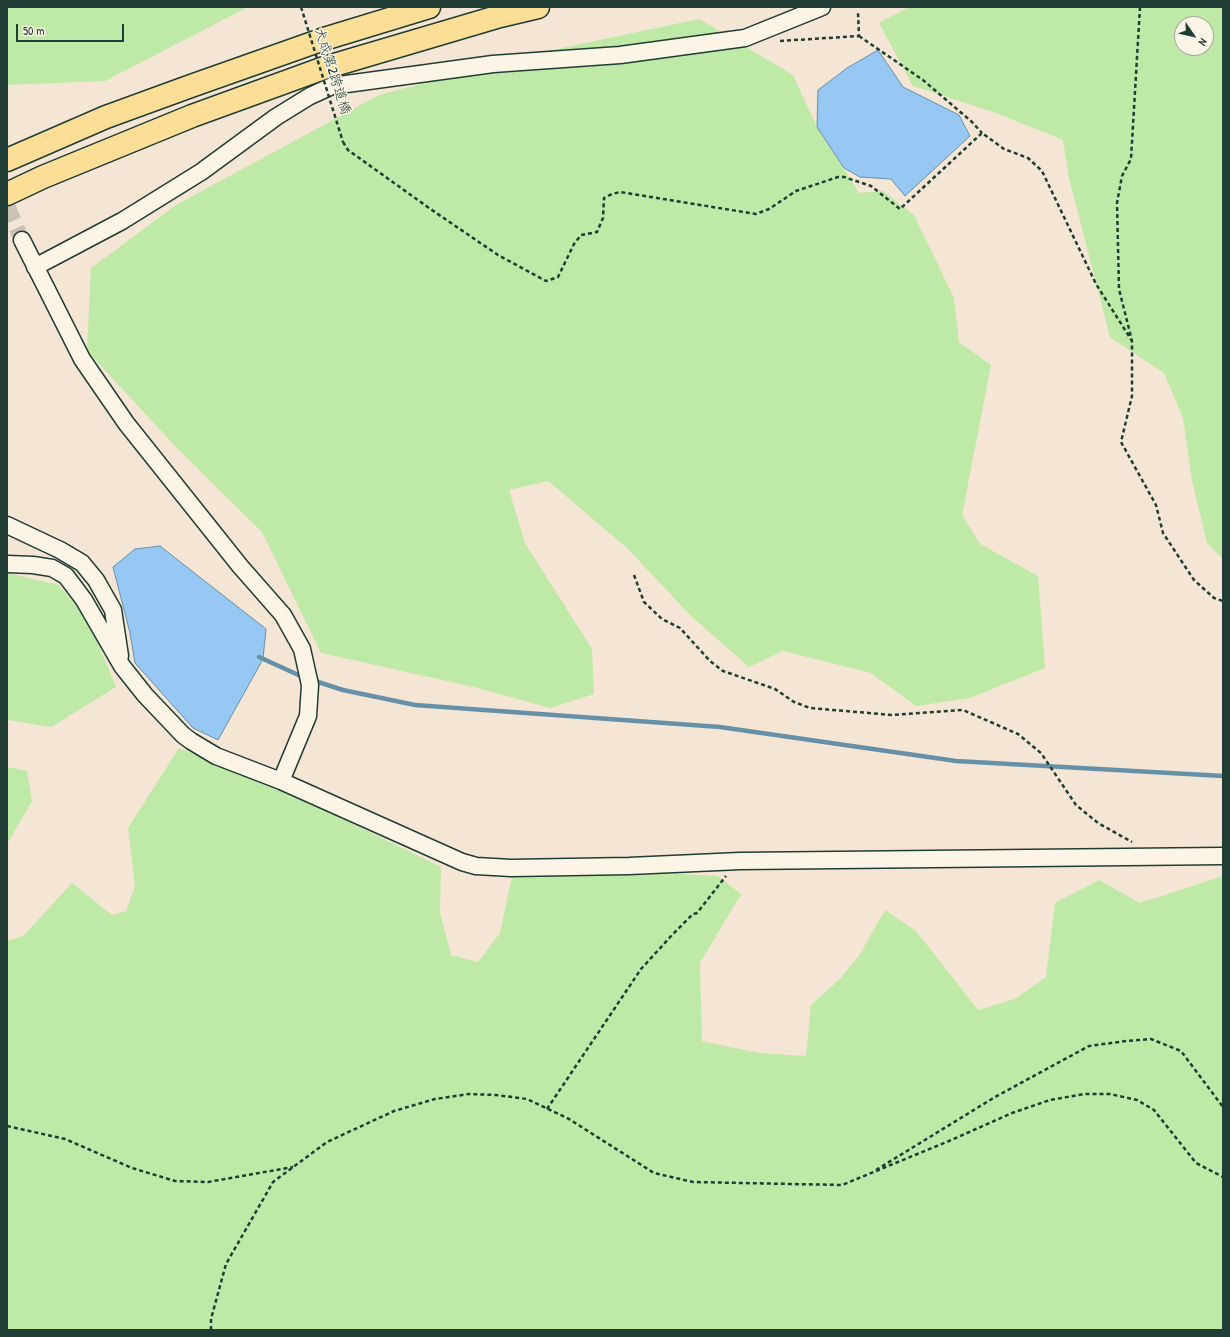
<!DOCTYPE html>
<meta charset="utf-8">
<style>
body{margin:0}
#map{position:relative;width:1230px;height:1337px;overflow:hidden;background:#f5e5d4;font-family:"Patrick Hand",sans-serif}
canvas{display:block}
.frame{position:absolute;inset:0;border:8px solid #1f3d34;pointer-events:none}
.north{position:absolute;left:1174px;top:16px;width:40px;height:40px;box-sizing:border-box;background:#fcf5e5;border:1px solid #a4ab9e;border-radius:50%;rotate:124deg;font-size:11px;font-weight:700;line-height:16px;text-align:center;color:#1f3d34}
.north::after{content:'';display:block;margin:auto;width:14px;height:18px;background:#1f3d34;clip-path:polygon(50% 0,100% 100%,50% 72%,0 100%)}
.scale{position:absolute;left:16px;top:24px;width:108px;height:18px;box-sizing:border-box;border:2px solid #1f3d34;border-top:0;padding-left:5px;font-size:12px;line-height:14px;white-space:nowrap;color:#1f3d34;-webkit-text-stroke:3px #fcf5e5;paint-order:stroke}
</style>
<div id="map">
<canvas width="1230" height="1337"></canvas>
<div class="frame"></div>
<div class="north">N</div>
<div class="scale">50 m</div>
</div>
<script>
const ctx = document.querySelector('canvas').getContext('2d');
ctx.lineJoin = 'round';
function fill(path, color) { ctx.fillStyle = color; ctx.fill(path, 'evenodd'); }
const poly = rows => new Path2D(rows.map(r => 'M' + r).join(''));
function stroke(path, color, width, dash) { ctx.strokeStyle = color; ctx.lineWidth = width; ctx.lineCap = dash ? 'butt' : 'round'; ctx.setLineDash(dash || []); ctx.stroke(path); }
function drawText(font, color, halo, rows, align = 'center') {
  ctx.font = font + ' "Patrick Hand","Klee One",sans-serif'; ctx.lineWidth = 3; ctx.setLineDash([]); ctx.textBaseline = 'middle'; ctx.strokeStyle = halo; ctx.fillStyle = color; for (const [text, x, y, turn = 0] of rows) {
    ctx.save(); ctx.translate(x, y); ctx.rotate((+turn || 0) * Math.PI / 180); ctx.textAlign = isNaN(turn) ? turn : align; if (halo) ctx.strokeText(text, 0, 0); ctx.fillText(text, 0, 0); ctx.restore();
  }
}
fill(poly([
 [7,7,248,7,105,81,7,85],
 [909,7,1223,7,1223,559,1207,543,1192,481,1183,418,1164,373,1110,337,1069,178,1063,140,996,113,913,86,879,23],
 [1182,24,1206,24,1206,48,1182,48],
 [699,19,793,75,817,127,859,193,883,191,914,215,954,298,959,342,991,365,962,515,980,544,1038,576,1045,668,970,698,916,706,871,673,783,651,749,667,691,616,626,547,548,481,509,490,525,543,592,649,594,694,550,708,478,688,321,653,262,532,178,449,87,351,91,268,176,205,379,95,529,55],
 [7,573,59,585,89,622,116,687,51,727,7,720],
 [179,748,298,797,441,867,440,913,451,955,478,962,500,933,513,872,648,872,718,876,741,894,700,963,702,1041,759,1053,806,1056,811,1005,840,979,860,954,885,910,916,931,978,1010,1015,999,1046,977,1055,903,1099,880,1140,903,1223,876,1223,1330,7,1330,7,941,23,936,72,883,112,915,126,911,135,886,128,828],
 [7,767,27,771,32,801,7,844]
]), '#bfe9a6');
const water = poly([
 [878,50,903,87,959,115,970,136,905,196,891,179,860,177,844,168,817,127,818,90,847,68,878,50],
 [160,546,266,629,263,659,218,740,193,728,135,663,130,633,113,567,135,549,160,546]
]);
fill(water, '#96c8f3');
stroke(water, '#6690a7', 1);
stroke(poly([
 [259,657,305,678],
 [312,680,343,690,415,705,720,727,956,761,1223,776]
]), '#6690a7', 4.5);
stroke(poly([
 [7,206,22,240]
]), '#cac3b4', 16, [16, 8]);
const minor = poly([
 [22,240,82,359,126,423,240,566,283,615,302,649,310,685,308,716,281,781],
 [35,267,122,221,201,172,276,117,310,96,332,86,493,64,620,55,745,38,822,7],
 [7,525,60,550,82,563,96,580,113,610,120,656],
 [7,564,33,565,52,568,66,576,84,600,122,666,145,695,183,735,191,741,216,756,281,781,462,862,476,866,511,868,629,866,740,861,1223,856]
]);
const highway = poly([
 [7,160,106,117,191,86,324,39,429,7],
 [7,194,43,177,192,116,324,68,500,16,538,7]
]);
stroke(minor, '#1f3d34', 19);
stroke(highway, '#1f3d34', 25);
stroke(poly([
 [1140,7,1131,159,1122,176,1117,203,1119,289,1132,341,1132,396,1121,442,1156,505,1163,533,1194,580,1214,598,1223,601],
 [859,36,923,80,972,122,982,133],
 [780,41,859,36,858,13],
 [343,142,348,150,429,208,498,255,546,281,558,277,574,244,581,235,597,232,603,218,604,198,612,194,620,192,756,214,769,209,796,191,838,177,844,177,871,186,900,209,982,133,1004,149,1028,158,1042,171,1096,284,1132,341],
 [634,575,644,602,662,619,680,628,710,661,723,671,775,689,794,702,810,708,892,715,963,710,1018,734,1041,753,1076,805,1098,823,1132,842],
 [547,1109,641,969,673,934,693,914,697,913,726,876],
 [7,1126,65,1139,132,1168,175,1181,208,1182,293,1167],
 [876,1170,995,1097,1089,1046,1126,1041,1151,1039,1181,1051,1223,1107],
 [211,1330,211,1319,226,1264,273,1182,327,1142,394,1111,435,1099,469,1094,496,1095,527,1099,569,1119,654,1173,693,1182,842,1185,949,1141,1012,1113,1050,1100,1084,1094,1110,1094,1137,1100,1154,1110,1196,1163,1223,1177]
]), '#1f3d34', 2.5, [4, 3]);
stroke(minor, '#fcf5e5', 16);
stroke(highway, '#fcde96', 22);
stroke(poly([
 [301,7,343,142]
]), '#1f3d34', 2.5, [4, 3]);
drawText('14px', '#1f3d34', '#fcf5e5', [
 ["犬成第2跨道橋",332,71,72]
]);
</script>
